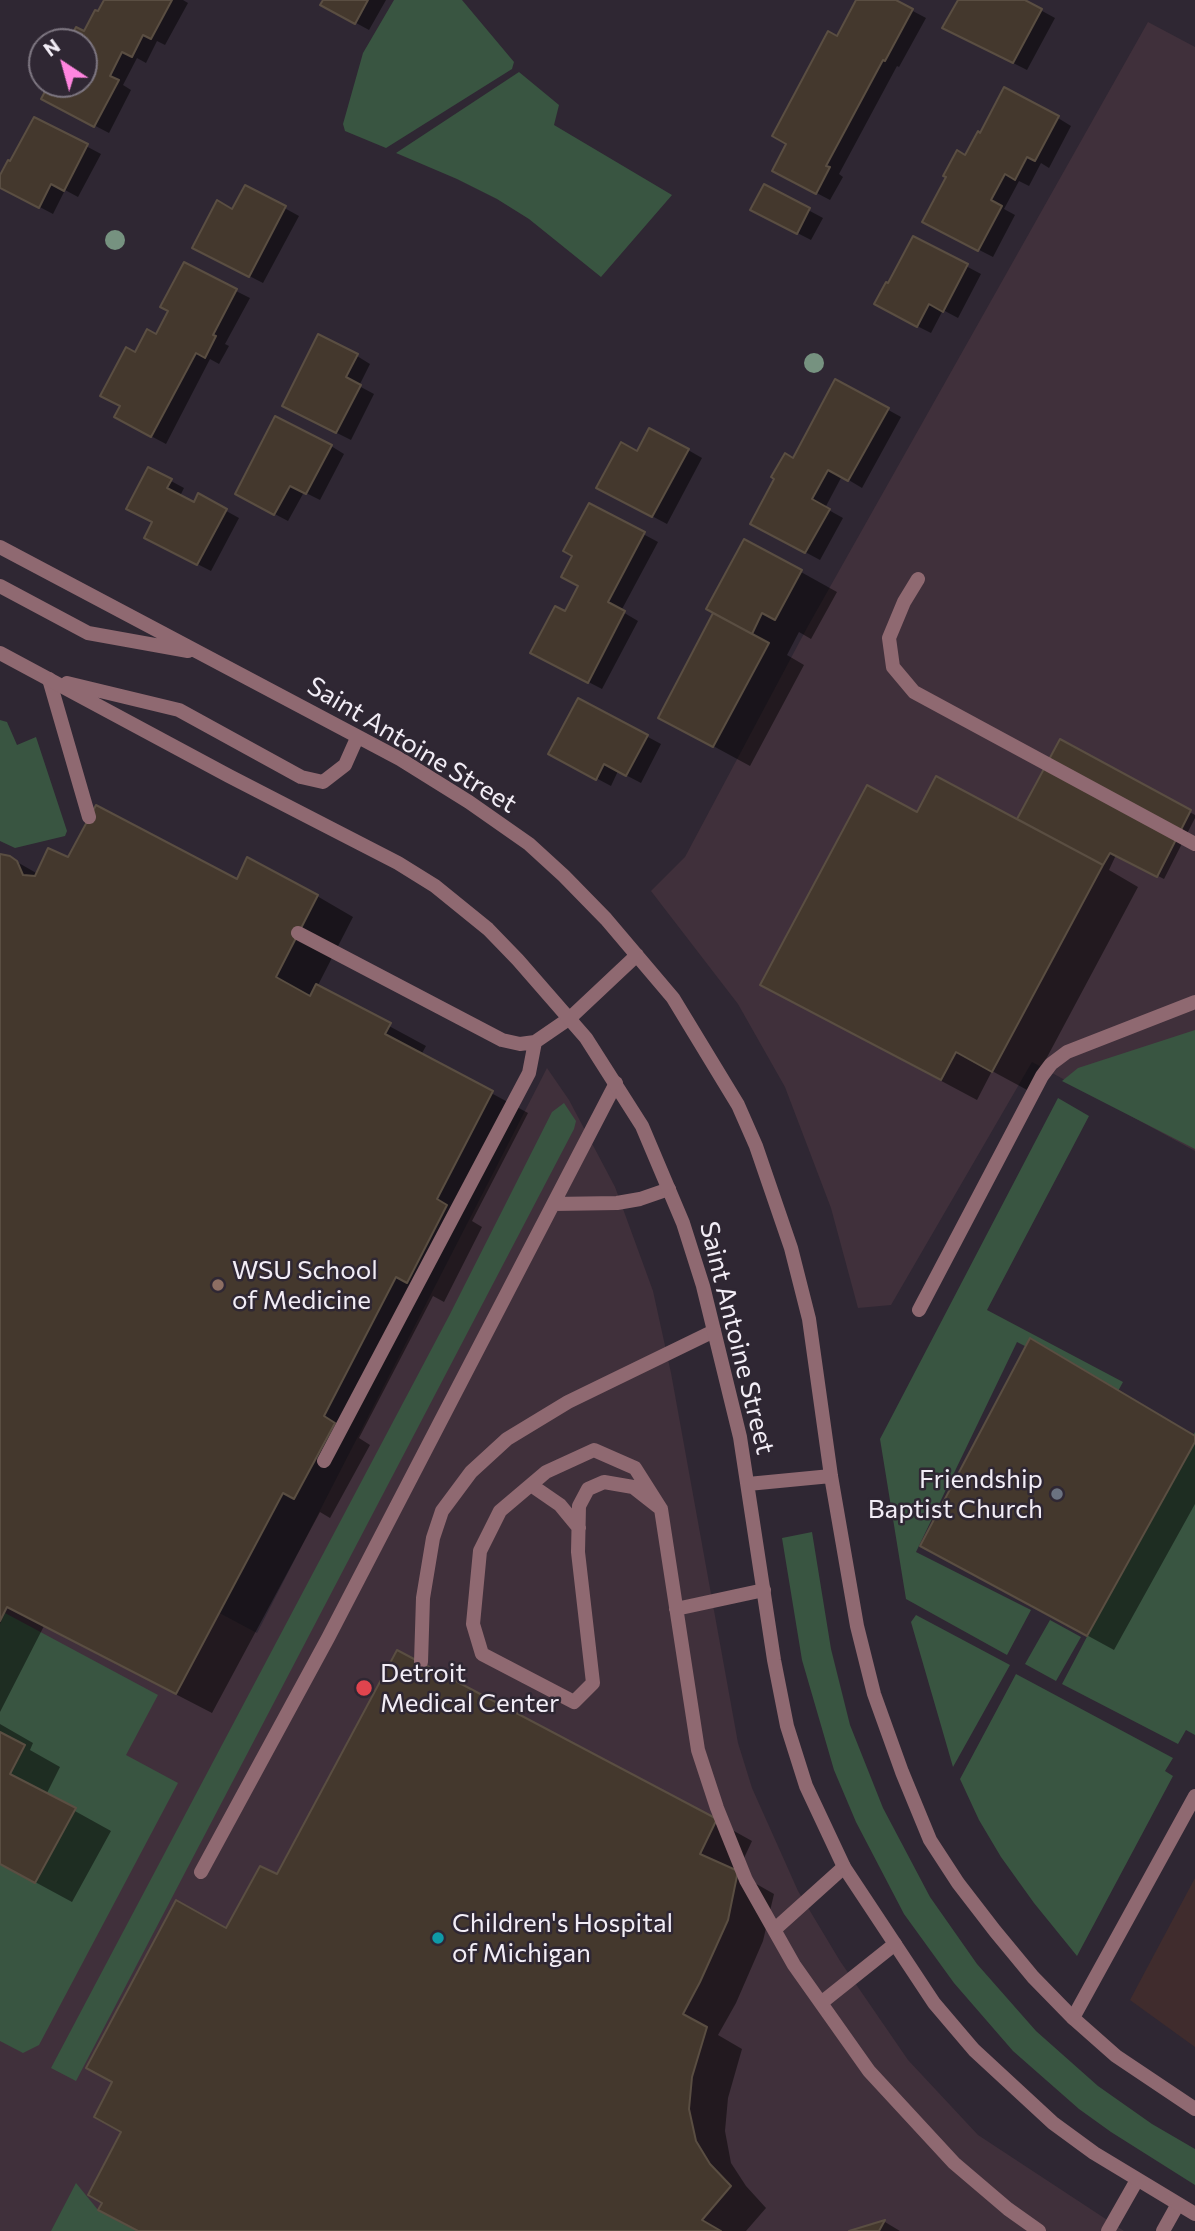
<!DOCTYPE html>
<style>
body{margin:0}
#map{position:relative;width:1195px;height:2231px;overflow:hidden;background:#2f2733;font-family:Commissioner,sans-serif}
canvas{display:block}
.north{position:absolute;left:28px;top:28px;width:70px;height:70px;box-sizing:border-box;background:#2f2733;border:2px solid #7d7681;border-radius:50%;rotate:324deg;font-size:19px;font-weight:700;line-height:28px;text-align:center;color:#f2edf6}
.north::after{content:'';display:block;margin:auto;width:24px;height:32px;background:#ff85df;clip-path:polygon(50% 0,100% 100%,50% 72%,0 100%)}
</style>
<div id="map">
<canvas width="1195" height="2231"></canvas>
<div class="north">N</div>
</div>
<script>
const ctx = document.querySelector('canvas').getContext('2d');
ctx.lineJoin = 'round';
function fill(path, color) { ctx.fillStyle = color; ctx.fill(path, 'evenodd'); }
const poly = rows => new Path2D(rows.map(r => 'M' + r).join(''));
function stroke(path, color, width, dash) { ctx.strokeStyle = color; ctx.lineWidth = width; ctx.lineCap = dash ? 'butt' : 'round'; ctx.setLineDash(dash || []); ctx.stroke(path); }
function drawText(font, color, halo, rows, align = 'center') {
  ctx.font = font + ' Commissioner,sans-serif'; ctx.lineWidth = 5; ctx.setLineDash([]); ctx.textBaseline = 'middle'; ctx.strokeStyle = halo; ctx.fillStyle = color; for (const [text, x, y, turn = 0] of rows) {
    ctx.save(); ctx.translate(x, y); ctx.rotate((+turn || 0) * Math.PI / 180); ctx.textAlign = isNaN(turn) ? turn : align; if (halo) ctx.strokeText(text, 0, 0); ctx.fillText(text, 0, 0); ctx.restore();
  }
}
fill(poly([
 [1195,1878,1195,2047,1130,2000]
]), '#402c2d');
fill(poly([
 [1148,22,1195,47,1195,1151,1032,1062,891,1305,858,1308,831,1208,785,1087,738,1004,651,891,685,857,808,626],
 [547,1068,569,1100,615,1187,653,1291,671,1373,738,1743,752,1788,798,1891,840,1961,908,2060,978,2135,1124,2231,0,2231,0,1518,10,1501,257,1633]
]), '#40303b');
fill(poly([
 [394,0,462,0,514,62,512,69,386,148,345,131,343,124,363,53],
 [519,72,559,105,554,125,672,195,601,277,529,219,497,199,457,179,396,153],
 [0,720,7,722,17,745,36,737,67,831,65,836,15,848,0,841],
 [1195,1030,1195,1149,1062,1081,1078,1068],
 [1058,1098,1089,1116,987,1310,1123,1382,1117,1393,1017,1342,916,1552,1031,1610,1007,1655,906,1599,880,1439],
 [564,1103,576,1121,574,1129,76,2081,51,2068,449,1316,552,1112],
 [1195,1432,1195,1735,1186,1730,1178,1744,1062,1684],
 [812,1532,831,1649,850,1725,883,1808,930,1897,977,1964,1036,2031,1098,2086,1152,2124,1195,2149,1195,2185,1111,2132,1079,2109,1013,2051,954,1983,904,1914,856,1822,834,1770,802,1660,782,1538],
 [5,1613,158,1695,126,1755,178,1783,39,2045,23,2053,0,2041,0,1864,36,1882,75,1809,10,1774,25,1745,0,1732,0,1624],
 [916,1615,1010,1665,953,1767,911,1622],
 [1050,1620,1081,1637,1056,1681,1025,1664],
 [1016,1674,1173,1758,1165,1771,1173,1776,1077,1956,1034,1903,1001,1857,979,1820,960,1779],
 [76,2183,98,2210,138,2231,51,2231]
]), '#395541');
fill(poly([
 [106,0,183,0,188,3,165,45,157,41,146,63,137,58,123,85,131,90,109,133,57,106,51,84,84,84,84,42,70,42,85,33],
 [325,0,386,0,369,30,323,5],
 [858,0,892,0,926,18,899,67,897,66,839,174,843,177,830,200,788,178,788,144,838,38],
 [960,0,1022,0,1055,18,1027,70,958,35],
 [1058,118,1071,126,1049,168,1041,163,1029,186,1019,181,1004,209,1015,215,993,257,938,229,966,157,981,135],
 [35,119,101,154,78,197,65,190,53,214,0,186,0,179],
 [246,187,299,216,263,283,208,255],
 [765,187,823,218,811,240,766,217],
 [913,238,981,274,958,318,943,310,931,333,889,312,889,285],
 [236,291,250,298,225,344,229,346,219,364,210,359,166,444,130,425,122,406,136,354],
 [357,356,370,364,359,386,374,394,351,440,297,413],
 [836,381,901,417,862,488,842,476,825,508,843,518,820,560,766,531,793,460],
 [331,446,344,454,320,500,304,492,288,521,250,501],
 [688,450,702,458,667,524,612,495,638,453],
 [171,481,184,488,180,496,194,504,199,496,239,518,211,571,160,545,154,522,128,508],
 [589,505,658,542,621,611,638,621,602,689,546,660,580,586,574,555],
 [801,572,837,592,811,639,799,632,787,655,804,665,750,766,660,717,715,612],
 [579,700,661,744,641,783,618,771,611,786,564,761],
 [1061,741,1195,815,1195,818,1164,879,1116,855,1109,870,1138,887,1029,1091,992,1071,977,1100,799,1005,918,814,1018,822],
 [0,856,10,858,38,874,69,860,238,881,317,896,353,917,317,987,426,1046,421,1055,528,1113,472,1221,482,1227,444,1302,433,1296,359,1438,370,1445,330,1518,320,1512,212,1713,44,1626,0,1712],
 [1195,1438,1195,1504,1114,1650,949,1560],
 [0,1724,33,1743,30,1750,60,1767,46,1795,111,1831,72,1902,0,1863],
 [716,1821,752,1841,737,1873,774,1894,763,1941,736,2003,718,2035,742,2049,728,2098,725,2131,731,2163,746,2186,766,2208,746,2231,138,2231,101,2210,227,1931,278,1876],
 [885,2222,900,2231,856,2231]
]), '#0007');
const building = poly([
 [104,0,172,0,151,39,143,35,132,57,122,52,110,76,119,80,94,127,41,99,49,84,84,84,84,42,68,42,76,27,84,31,95,10,98,11,104,0],
 [323,0,368,0,355,24,320,5,323,0],
 [856,0,896,0,913,9,885,61,883,60,826,166,830,167,816,194,772,171,786,144,772,136,828,31,837,36,856,0],
 [958,0,1025,0,1042,9,1013,63,942,28,958,0],
 [1004,87,1059,116,1035,161,1027,157,1015,180,1005,174,991,200,1002,206,978,251,922,222,946,177,943,176,957,150,965,155,978,131,980,133,1004,87],
 [34,117,88,144,64,191,51,184,39,208,0,188,0,175,8,160,10,161,34,117],
 [764,184,810,208,797,234,750,210,764,184],
 [245,185,286,206,249,277,192,248,217,200,232,209,245,185],
 [913,236,968,264,943,312,929,304,917,327,874,304,886,282,888,283,913,236],
 [184,262,237,289,213,335,216,336,205,358,196,353,151,437,114,417,120,406,100,396,126,347,135,352,147,329,156,334,168,311,160,307,184,262],
 [318,334,358,354,346,377,361,385,336,433,282,406,318,334],
 [835,379,889,408,848,481,828,470,812,499,830,509,805,553,750,524,774,479,771,477,785,453,793,458,835,379],
 [275,416,332,445,306,494,290,486,274,515,235,494,275,416],
 [649,428,689,449,652,517,596,488,621,442,637,451,649,428],
 [148,467,172,479,167,488,194,502,198,493,227,509,197,565,144,538,152,522,126,509,148,467],
 [589,503,645,532,608,602,625,611,588,683,530,653,555,606,565,611,578,586,561,577,572,556,563,551,589,503],
 [744,539,802,570,775,620,762,613,752,634,706,609,744,539],
 [713,613,769,643,713,747,658,718,713,613],
 [578,698,648,735,626,776,604,764,596,780,548,754,578,698],
 [1060,739,1191,810,1157,877,1110,853,1103,865,1017,819,1060,739],
 [936,776,1103,865,992,1072,956,1052,941,1080,760,985,867,785,917,812,936,776],
 [96,805,237,879,247,857,318,895,276,977,310,996,316,984,391,1023,385,1034,493,1091,437,1199,447,1205,407,1283,396,1277,324,1416,335,1423,294,1499,283,1493,176,1694,7,1607,0,1621,0,854,10,856,17,861,23,875,35,876,48,848,68,857,96,805],
 [1030,1338,1195,1436,1195,1442,1087,1636,920,1546,1030,1338],
 [397,1650,717,1819,700,1854,738,1871,728,1920,700,1982,683,2014,707,2027,692,2077,689,2109,696,2141,710,2164,731,2186,702,2220,721,2231,138,2231,98,2210,102,2203,88,2195,121,2132,94,2117,112,2082,86,2068,176,1900,226,1928,260,1866,277,1874,397,1650],
 [0,1732,25,1745,10,1774,76,1808,35,1883,0,1864,0,1732],
 [885,2220,879,2231,849,2231,885,2220]
]);
fill(building, '#44382d');
stroke(building, '#5a4e42', 2);
stroke(poly([
 [918,579,904,602,889,638,893,667,914,692,1195,844],
 [49,679,89,817],
 [298,933,502,1040,520,1044,535,1042,570,1018],
 [553,1204,617,1203,640,1199,669,1189],
 [919,1310,1042,1076,1051,1064,1067,1052,1195,1002],
 [324,1461,529,1073,535,1042],
 [531,1485,560,1505,579,1528],
 [661,1509,633,1487,604,1482,588,1489,579,1506,578,1552,593,1683,574,1702,482,1654,473,1624,480,1551,500,1511,546,1472,594,1450,635,1468,661,1509,698,1750,717,1808,746,1880,794,1965,869,2071,954,2163,1008,2209,1039,2231],
 [676,1609,764,1590],
 [421,1662,423,1598,433,1538,442,1511,471,1472,507,1439,568,1402,714,1331],
 [201,1872,328,1638,616,1083],
 [774,1930,844,1867],
 [821,2003,895,1944],
 [1073,2018,1195,1796],
 [1108,2231,1137,2180],
 [1163,2231,1178,2204]
]), '#8f6971', 14);
stroke(poly([
 [0,547,400,759,469,802,529,844,564,876,606,919,673,998,738,1105,756,1146,791,1248,809,1319,831,1476,857,1626,874,1694,902,1772,930,1840,958,1883,995,1931,1033,1977,1073,2018,1116,2056,1195,2109],
 [0,586,88,633,188,651],
 [0,653,229,776,398,863,435,886,488,929,518,960,586,1038,642,1126,683,1223,703,1286,740,1437,774,1660,787,1726,806,1786,844,1867,934,2003,974,2050,1053,2123,1094,2153,1195,2214],
 [67,683,179,710,301,777,323,782,345,765,357,738],
 [570,1018,637,955],
 [748,1484,831,1476]
]), '#8f6971', 14);
ctx.fillStyle = '#769280';
for (const [x, y] of [
 [115,240],
 [814,363]
]) { ctx.beginPath(); ctx.arc(x, y, 10, 0, 2 * Math.PI); ctx.fill(); }
for (const [x, y, r, color] of [
 [218,1285,7,"#8d6e63"],
 [1057,1494,7,"#6b7280"],
 [364,1688,9,"#e0444e"],
 [438,1938,7,"#0f9aa8"]
]) { const dot = new Path2D(); dot.arc(x, y, r, 0, 2 * Math.PI); ctx.fillStyle = color; ctx.fill(dot); stroke(dot, '#2f2733', 2.5); }
drawText('26px', '#f2edf6', '#2f2733', [
 ["Saint Antoine Street",412,745,31],
 ["Saint Antoine Street",737,1338,76]
]);
drawText('26px', '#f2edf6', '#2f2733', [
 ["WSU School",232,1270],
 ["of Medicine",232,1300],
 ["Friendship",1043,1479,"right"],
 ["Baptist Church",1043,1509,"right"],
 ["Detroit",380,1673],
 ["Medical Center",380,1703],
 ["Children's Hospital",452,1923],
 ["of Michigan",452,1953]
], 'left');
</script>
